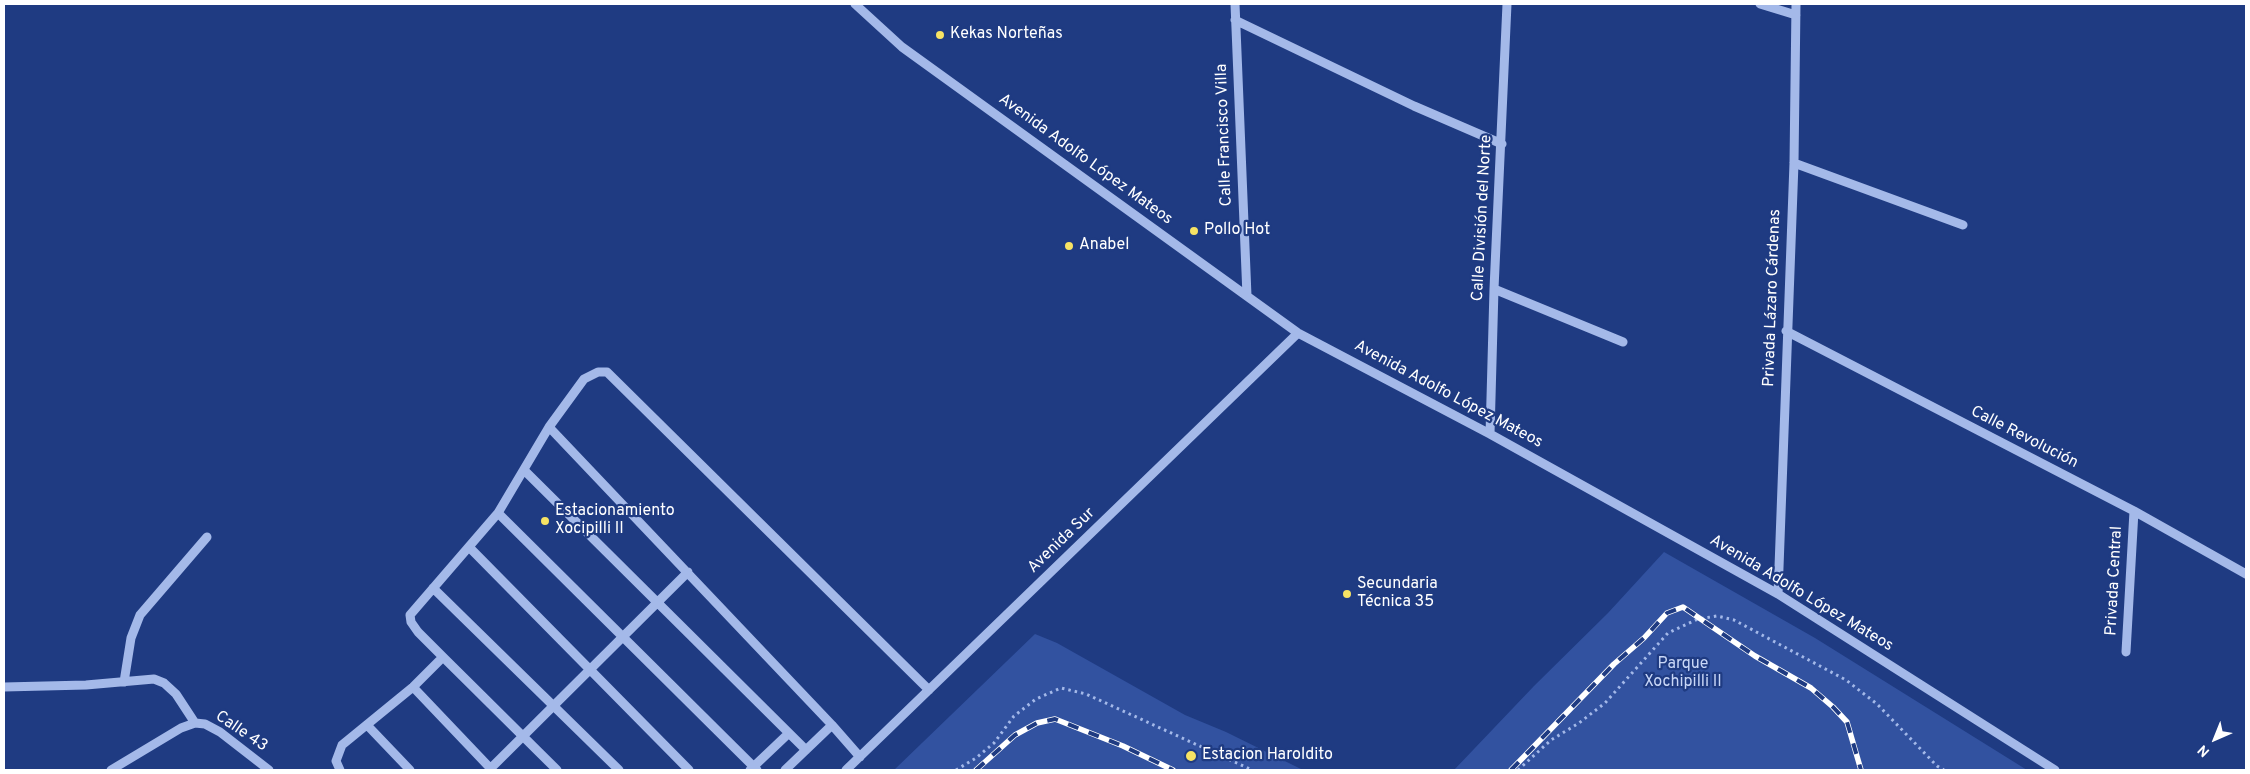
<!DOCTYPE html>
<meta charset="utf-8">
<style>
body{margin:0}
#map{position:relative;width:2250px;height:774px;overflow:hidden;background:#1f3b82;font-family:Overpass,sans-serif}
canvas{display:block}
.frame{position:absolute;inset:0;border:5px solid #fff;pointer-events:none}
.north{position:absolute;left:2190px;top:714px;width:50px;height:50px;-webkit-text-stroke:4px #1f3b82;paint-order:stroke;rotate:224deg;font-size:14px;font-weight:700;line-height:20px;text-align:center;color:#fff}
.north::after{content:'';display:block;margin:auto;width:18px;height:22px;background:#fff;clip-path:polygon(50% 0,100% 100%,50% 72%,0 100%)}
</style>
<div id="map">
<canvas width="2250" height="774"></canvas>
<div class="frame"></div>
<div class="north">N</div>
</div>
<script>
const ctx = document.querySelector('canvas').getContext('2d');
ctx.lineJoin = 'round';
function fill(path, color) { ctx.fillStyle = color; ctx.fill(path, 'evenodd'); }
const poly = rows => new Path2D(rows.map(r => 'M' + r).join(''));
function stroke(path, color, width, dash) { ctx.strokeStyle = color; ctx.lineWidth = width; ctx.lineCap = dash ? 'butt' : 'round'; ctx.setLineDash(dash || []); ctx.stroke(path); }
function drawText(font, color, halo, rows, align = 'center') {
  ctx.font = font + ' Overpass,sans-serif'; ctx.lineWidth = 4.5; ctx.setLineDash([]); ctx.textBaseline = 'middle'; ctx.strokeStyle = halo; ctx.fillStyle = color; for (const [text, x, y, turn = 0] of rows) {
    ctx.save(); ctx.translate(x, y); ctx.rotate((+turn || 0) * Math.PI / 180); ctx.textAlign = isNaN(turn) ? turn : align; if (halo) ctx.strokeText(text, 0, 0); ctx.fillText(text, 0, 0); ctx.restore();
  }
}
fill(poly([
 [1664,552,1815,638,2027,770,1454,770,1534,686,1608,613],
 [1035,634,1057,643,1185,715,1226,732,1303,770,894,770]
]), '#3252a0');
stroke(poly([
 [956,770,976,758,994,743,1014,716,1036,699,1061,688,1086,694,1252,770],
 [1518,770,1551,740,1579,723,1605,703,1668,633,1698,619,1717,616,1734,620,1846,680,1877,704,1937,766,1944,770]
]), '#a4b9e9', 3, [2.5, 4]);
stroke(poly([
 [855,4,902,47,1298,333,1490,434,1778,594,2055,770],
 [1235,4,1247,296],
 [1760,4,1796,15],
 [1235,20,1414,106,1502,144],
 [1794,163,1963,225],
 [1494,289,1623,342],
 [1786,331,2134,511,2246,574],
 [549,427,584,379,598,372,607,372,929,690],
 [1490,434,1494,289,1507,4],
 [524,470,806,750],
 [498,513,757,770],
 [469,547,689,770],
 [433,588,619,770],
 [1778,594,1794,163,1796,4],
 [2126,652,2134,511],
 [443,657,557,770],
 [124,682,131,638,140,615,207,537],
 [4,687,86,685,154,679,164,683,176,694,195,723],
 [413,687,492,770],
 [367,725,410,770],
 [832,725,860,757],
 [111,770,181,728,195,723,205,724,220,732,269,770],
 [340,770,336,761,342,745,413,687,443,657,418,632,411,622,410,615,498,513,549,427,832,725,785,770],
 [489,770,688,572],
 [750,770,789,733],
 [846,770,1298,333]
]), '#a4b9e9', 9);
const rail = poly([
 [976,770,1015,735,1037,723,1055,719,1123,746,1173,770],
 [1511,770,1614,664,1644,638,1667,613,1683,607,1755,656,1811,688,1833,707,1847,722,1861,770]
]);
stroke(rail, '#fff', 5.5);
stroke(rail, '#1f3b82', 4, [11]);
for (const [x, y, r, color] of [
 [940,35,5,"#f7e364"],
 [1194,231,5,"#f7e364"],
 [1069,246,5,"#f7e364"],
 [545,521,5,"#f7e364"],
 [1347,594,5,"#f7e364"],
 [1191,756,6,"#f7e364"]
]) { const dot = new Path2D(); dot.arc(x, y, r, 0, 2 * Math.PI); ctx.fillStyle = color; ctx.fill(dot); stroke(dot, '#1f3b82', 2); }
drawText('16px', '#fff', '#1f3b82', [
 ["Kekas Norteñas",950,35],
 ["Pollo Hot",1204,231],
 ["Anabel",1079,246],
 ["Estacionamiento",555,512],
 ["Xocipilli II",555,530],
 ["Secundaria",1357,585],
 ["Técnica 35",1357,603],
 ["Estacion Haroldito",1202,756]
], 'left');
drawText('16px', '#fff', '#1f3b82', [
 ["Calle Francisco Villa",1225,135,-92],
 ["Avenida Adolfo López Mateos",1085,160,36],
 ["Calle División del Norte",1483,218,-87],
 ["Privada Lázaro Cárdenas",1773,298,-88],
 ["Avenida Adolfo López Mateos",1448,395,28],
 ["Calle Revolución",2024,438,27],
 ["Avenida Sur",1062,541,-44],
 ["Privada Central",2115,581,-87],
 ["Avenida Adolfo López Mateos",1801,594,31],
 ["Calle 43",241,732,34]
]);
drawText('16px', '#c9d7f7', '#1f3b82', [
 ["Parque",1683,665],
 ["Xochipilli II",1683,683]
]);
</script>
